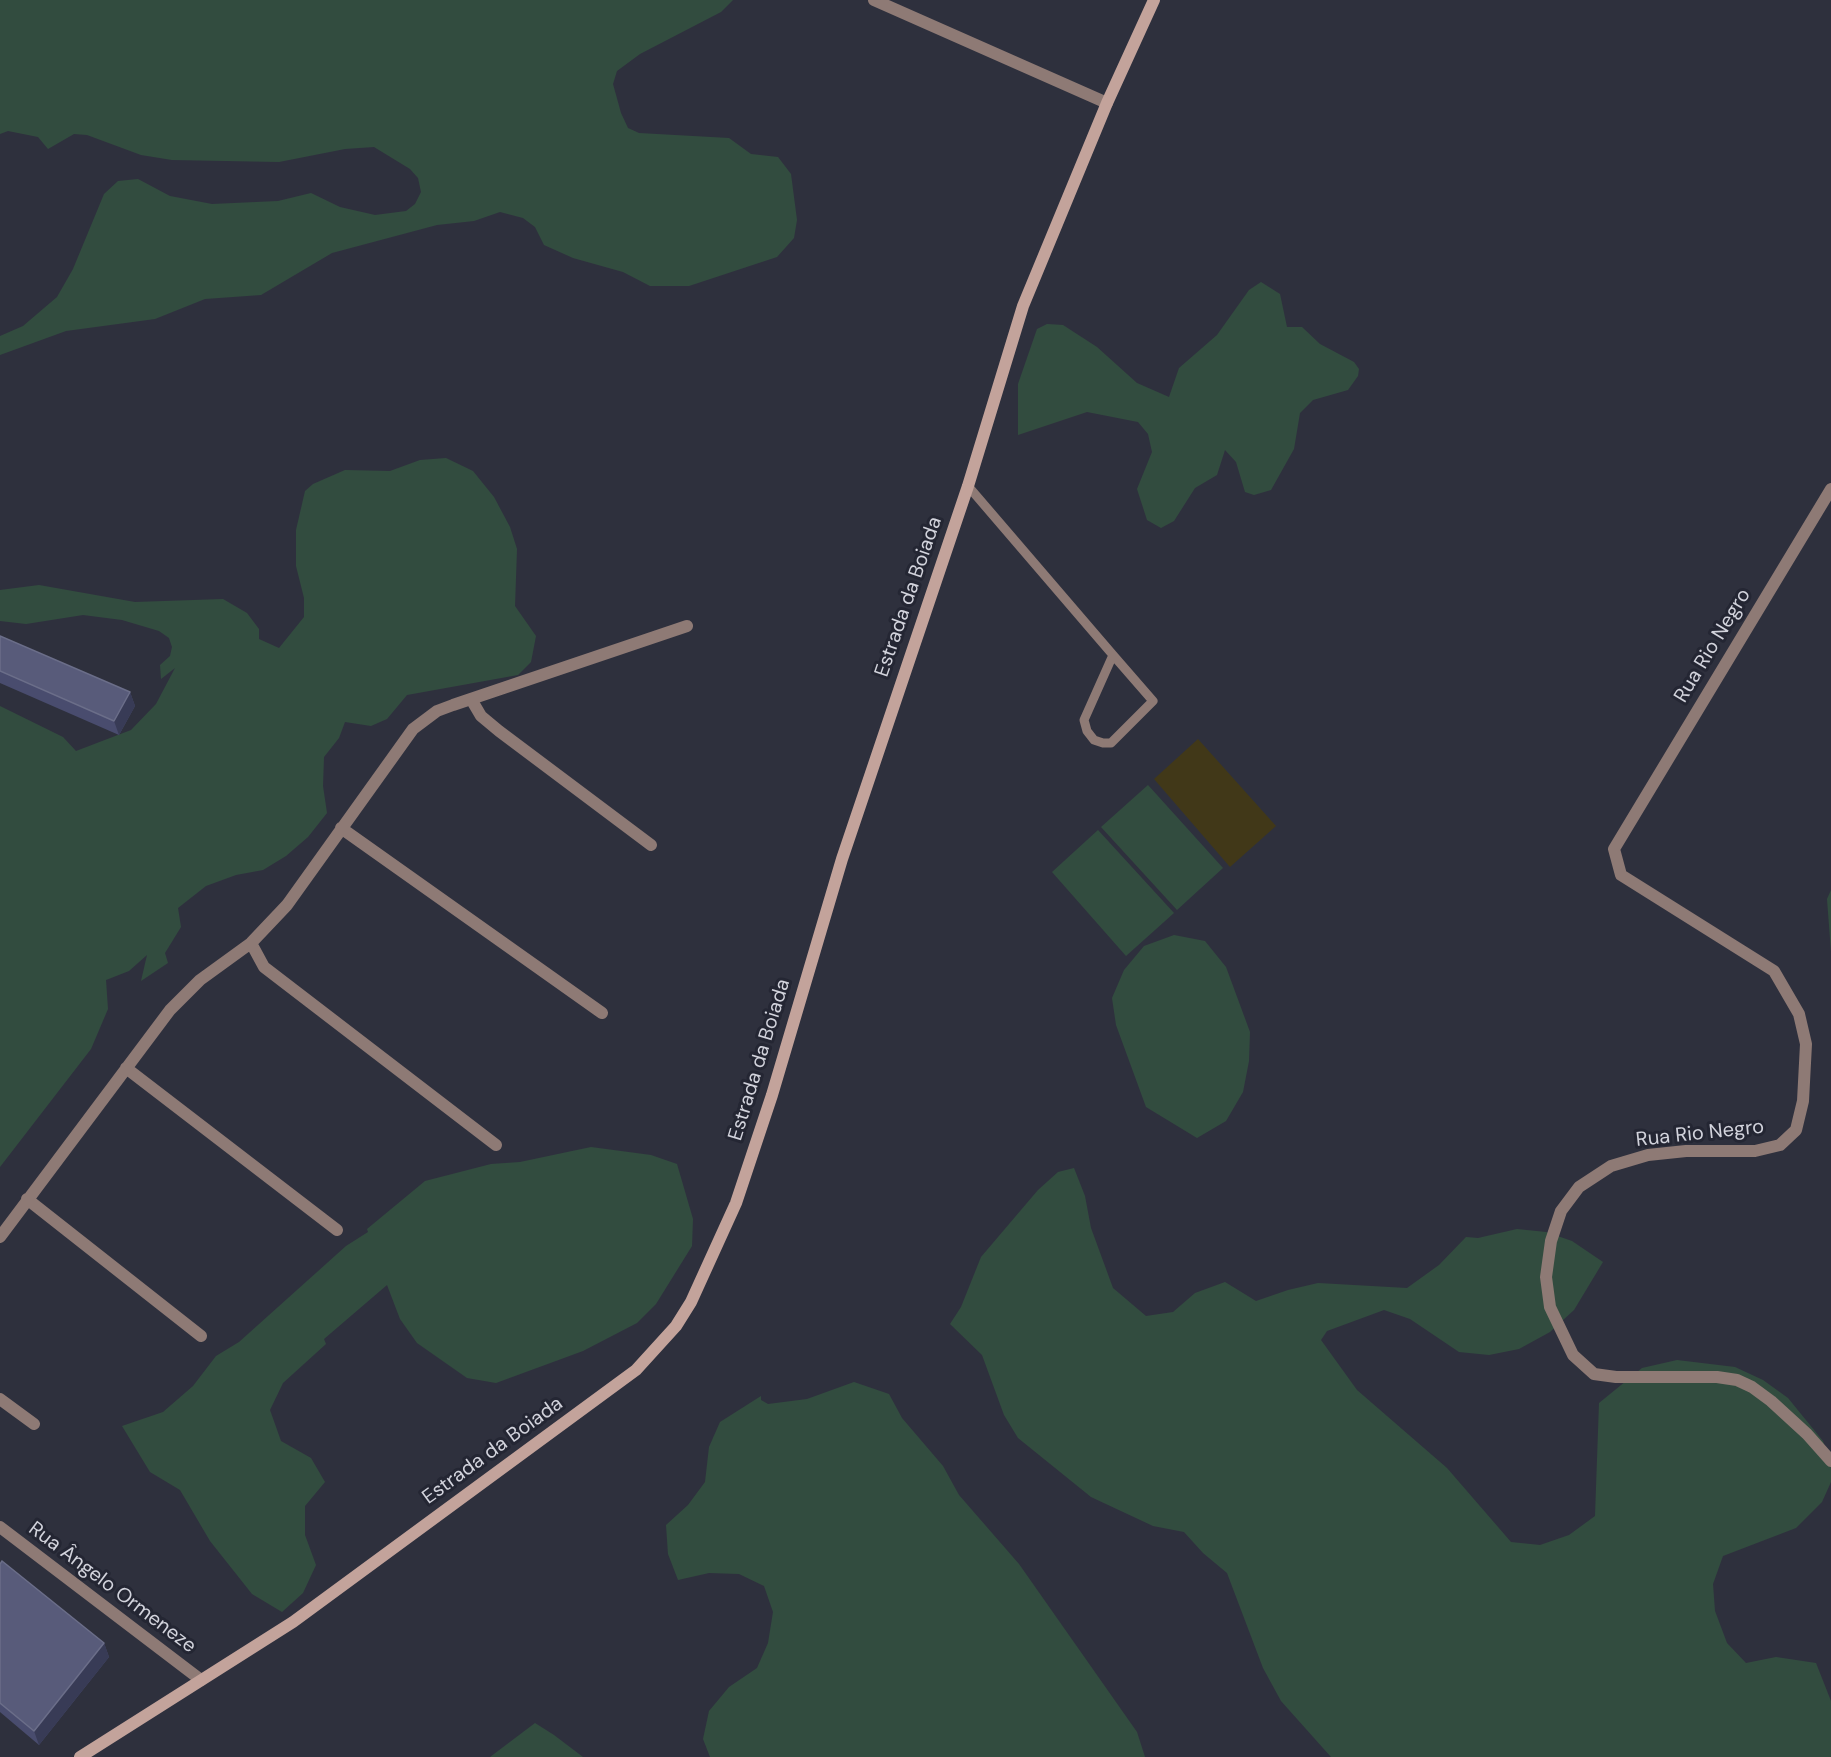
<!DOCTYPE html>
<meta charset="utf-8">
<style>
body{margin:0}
canvas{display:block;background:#2e303d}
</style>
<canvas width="1831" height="1757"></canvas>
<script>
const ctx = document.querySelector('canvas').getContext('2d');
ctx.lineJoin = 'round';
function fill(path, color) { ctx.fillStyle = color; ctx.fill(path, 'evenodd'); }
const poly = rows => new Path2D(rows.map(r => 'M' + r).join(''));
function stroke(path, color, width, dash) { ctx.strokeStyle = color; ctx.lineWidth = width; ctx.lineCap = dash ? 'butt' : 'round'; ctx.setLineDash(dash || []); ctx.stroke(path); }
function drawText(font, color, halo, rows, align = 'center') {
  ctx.font = font + ' "DM Sans",sans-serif'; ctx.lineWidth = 6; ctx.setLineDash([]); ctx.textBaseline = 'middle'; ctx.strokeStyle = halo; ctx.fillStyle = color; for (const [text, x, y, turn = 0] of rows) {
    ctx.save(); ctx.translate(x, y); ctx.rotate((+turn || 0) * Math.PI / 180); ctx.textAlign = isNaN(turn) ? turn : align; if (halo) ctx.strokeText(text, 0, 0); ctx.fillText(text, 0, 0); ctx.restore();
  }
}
fill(poly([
 [0,0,733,0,721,12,640,54,617,71,613,84,621,113,628,128,639,133,729,138,751,154,778,157,791,174,797,220,794,238,777,257,689,286,650,286,623,272,573,258,544,245,535,227,523,218,500,212,474,221,437,225,332,253,261,295,205,299,155,319,66,331,0,355,0,336,23,326,57,297,73,269,104,194,118,181,138,179,170,196,212,204,278,201,311,193,340,207,375,215,406,211,415,204,421,192,418,178,410,169,374,147,345,149,279,162,172,160,141,155,87,135,74,134,48,149,38,137,8,131,0,134],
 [1261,282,1280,294,1287,327,1302,327,1320,344,1354,362,1359,369,1358,376,1348,390,1313,400,1300,413,1294,449,1271,490,1254,495,1245,492,1236,462,1225,450,1217,475,1195,488,1174,521,1161,528,1147,520,1137,489,1152,452,1148,434,1138,422,1087,412,1018,435,1018,384,1037,329,1047,324,1063,325,1097,347,1137,383,1169,397,1179,368,1217,335,1249,290],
 [446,458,473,471,494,497,510,527,517,549,515,606,536,636,531,662,518,675,407,695,387,719,371,726,345,722,339,738,324,757,323,786,327,813,308,837,286,856,263,870,236,875,206,886,178,908,181,927,165,953,168,963,141,981,147,955,129,971,106,980,108,1009,91,1049,0,1167,0,706,63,737,76,751,131,730,156,704,175,668,161,679,160,665,170,656,172,647,169,638,159,631,122,620,83,615,26,624,0,621,0,590,39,585,135,602,223,599,247,613,259,629,259,639,279,648,304,617,304,598,296,566,296,530,305,491,313,484,345,470,390,471,420,460],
 [1148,785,1223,868,1177,910,1101,827],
 [1098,830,1174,913,1126,956,1052,872],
 [1831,890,1831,952,1827,899],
 [1174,935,1205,941,1226,967,1250,1032,1249,1061,1243,1092,1226,1121,1197,1138,1146,1107,1116,1025,1112,998,1124,970,1144,946],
 [591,1147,651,1155,677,1164,693,1219,692,1246,656,1304,637,1323,583,1351,496,1383,467,1378,417,1343,400,1319,387,1285,324,1339,326,1344,283,1383,270,1410,281,1441,311,1458,325,1482,305,1506,305,1535,316,1565,303,1593,282,1612,252,1594,210,1541,180,1490,150,1472,122,1426,163,1412,193,1386,216,1356,239,1342,346,1246,368,1232,367,1229,425,1181,491,1164,520,1162],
 [1074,1168,1085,1196,1091,1228,1113,1288,1146,1316,1173,1312,1195,1293,1225,1282,1256,1301,1288,1290,1318,1283,1407,1288,1439,1265,1466,1237,1478,1238,1517,1229,1546,1232,1572,1241,1603,1262,1574,1310,1550,1332,1519,1349,1489,1355,1459,1352,1410,1319,1384,1310,1327,1331,1321,1340,1357,1390,1447,1468,1511,1542,1540,1545,1569,1535,1595,1516,1599,1403,1642,1368,1677,1360,1735,1367,1763,1380,1788,1398,1823,1441,1831,1464,1831,1482,1822,1502,1796,1528,1723,1556,1713,1584,1715,1611,1727,1643,1746,1663,1776,1657,1816,1663,1831,1701,1831,1757,1331,1757,1281,1701,1263,1668,1227,1573,1203,1553,1184,1532,1153,1526,1091,1497,1018,1438,1004,1415,982,1355,950,1324,961,1307,981,1257,1038,1190,1058,1172],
 [854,1382,889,1394,902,1418,943,1466,959,1495,1019,1564,1137,1732,1145,1757,710,1757,703,1739,709,1711,729,1687,757,1668,768,1643,773,1612,764,1586,739,1574,709,1573,678,1580,668,1554,666,1525,688,1505,705,1482,709,1447,720,1422,761,1396,761,1400,768,1404,807,1399],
 [535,1723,554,1735,583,1757,490,1757]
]), '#324c3f');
fill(poly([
 [1198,739,1276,826,1230,867,1154,779]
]), '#413818');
stroke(poly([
 [968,486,1113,655,1153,701,1111,743,1103,743,1094,740,1087,731,1084,720,1113,655]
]), '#8e7a75', 9);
stroke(poly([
 [874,0,1107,103],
 [1831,489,1614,849,1621,875,1774,971,1799,1014,1806,1044,1803,1101,1796,1130,1780,1145,1755,1151,1686,1151,1648,1155,1611,1166,1579,1187,1561,1211,1551,1241,1546,1277,1550,1307,1573,1355,1594,1374,1616,1377,1717,1377,1737,1380,1752,1387,1771,1401,1807,1434,1831,1461],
 [471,699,481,716,499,731,651,845],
 [341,828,602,1013],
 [251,943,264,967,496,1145],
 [126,1068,337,1230],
 [27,1199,201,1336],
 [0,1237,170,1010,200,980,251,943,287,905,413,729,437,711,453,705,687,626],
 [0,1399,34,1424],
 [0,1527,201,1680]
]), '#8e7a75', 12);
stroke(poly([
 [80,1757,293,1622,636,1370,676,1326,691,1302,736,1203,772,1095,842,859,968,486,1023,306,1107,103,1154,0]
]), '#c3a39b', 12);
fill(poly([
 [0,636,130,692,135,706,119,735,0,683],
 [0,1564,104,1643,109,1657,39,1745,0,1712]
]), '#494c6e');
fill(poly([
 [130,692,135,706,119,735,114,721],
 [104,1643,109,1657,39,1745,34,1731]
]), '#383b56');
const building = poly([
 [0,636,130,692,114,721,0,671,0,636],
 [2,1561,104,1643,34,1731,0,1703,0,1564,2,1561]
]);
fill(building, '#585b7a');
stroke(building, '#6b6e89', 1.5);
drawText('20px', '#d2d3dc', '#242633', [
 ["Estrada da Boiada",909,597,-71],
 ["Rua Rio Negro",1713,646,-59],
 ["Estrada da Boiada",760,1060,-73],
 ["Rua Rio Negro",1700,1134,-6],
 ["Estrada da Boiada",493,1451,-36],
 ["Rua Ângelo Ormeneze",112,1588,37]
]);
</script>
